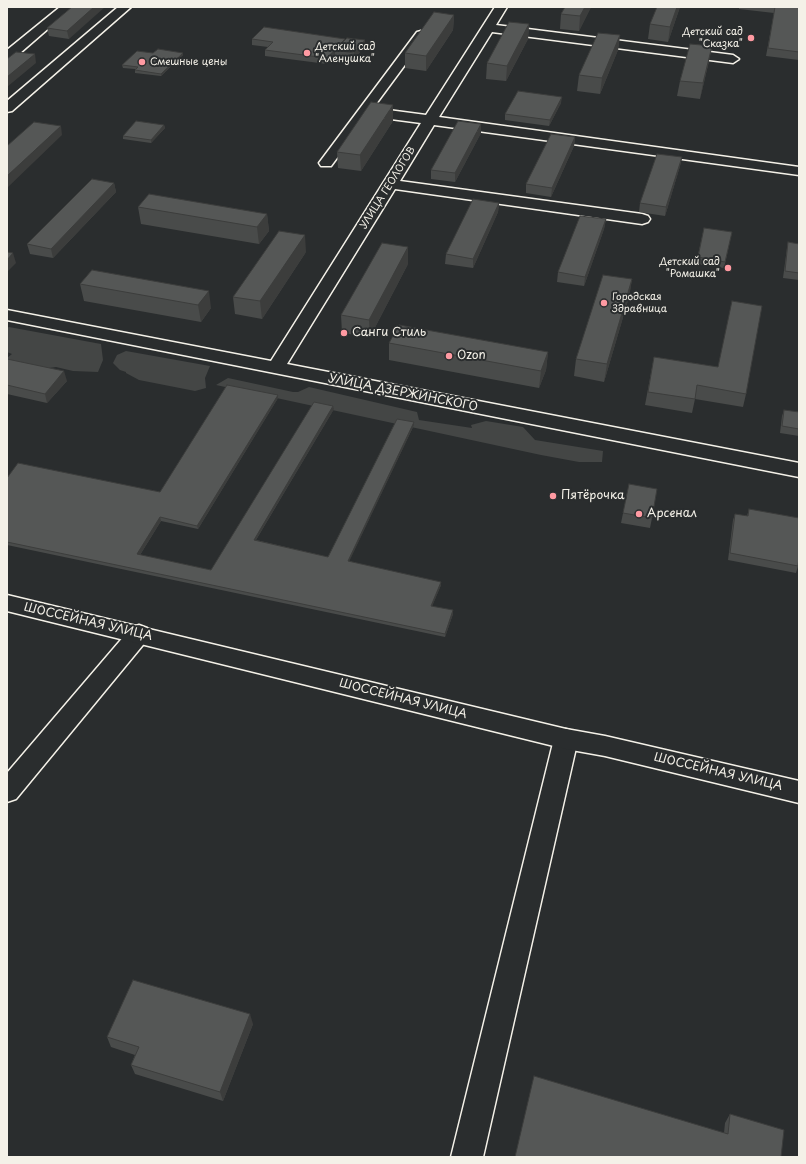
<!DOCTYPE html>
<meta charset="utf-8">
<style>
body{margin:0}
#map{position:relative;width:806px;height:1164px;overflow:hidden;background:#2a2d2e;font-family:"Playpen Sans",sans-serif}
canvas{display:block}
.frame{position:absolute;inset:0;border:8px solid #f4f1e8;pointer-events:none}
</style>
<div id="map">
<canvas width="806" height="1164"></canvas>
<div class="frame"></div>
</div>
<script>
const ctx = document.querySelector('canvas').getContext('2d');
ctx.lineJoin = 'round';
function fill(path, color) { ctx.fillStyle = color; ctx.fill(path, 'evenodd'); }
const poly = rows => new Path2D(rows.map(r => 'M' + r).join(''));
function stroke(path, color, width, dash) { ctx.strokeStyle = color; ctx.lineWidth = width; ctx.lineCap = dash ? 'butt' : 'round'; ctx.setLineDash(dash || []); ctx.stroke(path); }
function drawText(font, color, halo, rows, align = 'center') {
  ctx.font = font + ' "Playpen Sans",sans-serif'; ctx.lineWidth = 4; ctx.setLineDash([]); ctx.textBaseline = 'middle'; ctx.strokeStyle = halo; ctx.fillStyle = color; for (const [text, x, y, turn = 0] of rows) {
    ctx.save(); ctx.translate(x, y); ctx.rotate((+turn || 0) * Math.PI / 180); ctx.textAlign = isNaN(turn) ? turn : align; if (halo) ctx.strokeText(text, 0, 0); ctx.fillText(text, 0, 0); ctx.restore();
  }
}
fill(poly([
 [9,327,101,344,103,360,98,372,73,371,56,367,36,370,7,362,7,358,12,354,7,352,7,328],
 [126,351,210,366,205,378,206,388,195,391,139,380,126,373,126,372,120,370,113,363,117,355],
 [228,378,293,392,298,392,309,387,417,412,419,420,472,428,471,425,486,421,523,427,535,440,603,451,602,462,579,462,541,455,216,385]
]), '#444645');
const minor = poly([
 [60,7,73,7,12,60,7,61,7,50,60,7],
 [118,7,131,7,12,111,7,112,7,101,118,7],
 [495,7,507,7,496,25,733,55,739,59,733,63,492,32,439,117,799,167,799,175,434,125,400,181,642,214,648,216,650,219,648,222,642,224,395,189,287,364,799,463,799,477,7,320,7,310,271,361,421,123,368,116,331,166,321,166,319,163,417,32,421,31,427,35,373,108,426,115,495,7],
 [139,625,147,628,150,634,147,640,16,799,7,802,7,773,131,628,139,625],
 [566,729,575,732,578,739,483,1157,451,1157,554,739,557,732,566,729]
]);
const highway = poly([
 [7,595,566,729,605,736,799,781,799,803,605,756,566,749,7,611,7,595]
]);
stroke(minor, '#f4f1e8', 3);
stroke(highway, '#f4f1e8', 3);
fill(minor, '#2a2d2e');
fill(highway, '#2a2d2e');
fill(poly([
 [72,7,69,39,49,36,47,28],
 [565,7,591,7,579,31,560,29,561,14],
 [680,7,668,42,648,39,650,24],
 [739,7,799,7,799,60,766,56,774,13,739,9],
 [454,15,453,30,426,71,405,68,405,53],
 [529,24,528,39,506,81,486,79,487,63],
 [620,35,618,50,600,94,577,91,579,75],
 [252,39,345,39,345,40,365,40,365,46,354,59,336,56,335,55,327,64,265,56,265,50,268,47,252,45],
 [153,53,183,53,183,55,161,76,135,73,135,69,123,68,122,65],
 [709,61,700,99,677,96,680,81],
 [561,103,549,126,505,120,505,114],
 [393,121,361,171,338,168,337,152],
 [164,125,165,128,151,143,123,139,123,136],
 [481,133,455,182,431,179,431,170],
 [575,137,574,146,551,197,526,193,526,184],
 [682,157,680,166,665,216,639,212,640,203],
 [114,183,116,192,53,258,30,254,27,244],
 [499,203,498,212,473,268,445,264,446,254],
 [138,207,267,214,269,231,259,244,141,224],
 [606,219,604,229,584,286,557,282,558,272],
 [704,228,732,232,724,268,696,264],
 [788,242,799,244,799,280,783,278,787,248],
 [306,252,262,319,235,314,233,297],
 [408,264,370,337,342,333,341,315],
 [92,270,211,308,201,322,84,301,80,284],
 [632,279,629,297,604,382,574,376,576,359],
 [389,343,548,352,546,370,539,388,389,360],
 [654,357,718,367,746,394,743,407,695,399,692,413,645,405],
 [7,359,67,381,47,403,7,394],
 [278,398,198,529,161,521,140,555,211,570,334,409,256,540,328,557,414,425,349,561,441,585,432,606,453,614,445,637,7,545,7,478,160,492],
 [784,410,799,412,799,436,780,433,782,416],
 [629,484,652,518,650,528,621,523],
 [749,509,798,566,796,573,728,560,733,520,735,514,747,516],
 [253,1024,223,1101,135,1074,131,1065,135,1055,111,1047,107,1037],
 [730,1114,781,1157,724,1133,725,1123]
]), '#494b4a');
fill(poly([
 [94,7,105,7,69,39,67,31],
 [585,7,591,7,579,31,580,16],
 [677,7,680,7,668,42,670,27],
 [454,15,453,30,426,71,426,56],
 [529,24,528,39,506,81,507,66],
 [620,35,618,50,600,94,602,78],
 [345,39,345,44,335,50,335,55,327,64,327,58],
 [365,40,365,46,354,59,354,53],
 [712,46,709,61,700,99,703,83],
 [183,53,183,55,161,76,161,74],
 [35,54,36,63,7,87,7,77],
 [562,97,561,103,549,126,550,120],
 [393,105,393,121,361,171,360,155],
 [481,124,481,133,455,182,455,173],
 [164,125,165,128,151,143,151,140],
 [61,126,62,135,7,188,7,176],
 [575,137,574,146,551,197,552,188],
 [682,157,680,166,665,216,666,207],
 [114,183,116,192,53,258,51,249],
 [499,203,498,212,473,268,473,259],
 [267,214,269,231,259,244,257,227],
 [606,219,604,229,584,286,585,277],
 [305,235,306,252,262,319,260,301],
 [408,247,408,264,370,337,369,320],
 [13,253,16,263,7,272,7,260],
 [632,279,629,297,604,382,607,364],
 [209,291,211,308,201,322,198,305],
 [548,352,546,370,539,388,541,371],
 [64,371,67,381,47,403,45,394],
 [278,395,278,398,198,529,197,526],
 [333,406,334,409,254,543,254,540],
 [414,422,414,425,348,564,348,561],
 [160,517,161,521,138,558,137,554],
 [441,582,441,585,431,609,431,606],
 [453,610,453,614,445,637,445,634],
 [250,1014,253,1024,223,1101,220,1092]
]), '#3c3d3c');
const building = poly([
 [72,7,94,7,67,31,47,28,72,7],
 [565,7,585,7,580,16,561,14,565,7],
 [657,7,677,7,670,27,650,24,657,7],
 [775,7,799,7,799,52,768,48,775,7],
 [434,12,454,15,426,56,405,53,434,12],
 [509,22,529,24,507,66,487,63,509,22],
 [264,27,345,39,327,58,265,50,273,42,252,39,264,27],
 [598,33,620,35,602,78,579,75,598,33],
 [347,38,365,40,354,53,335,50,347,38],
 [690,44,712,46,703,83,680,81,690,44],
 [158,49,183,53,161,74,135,70,138,67,122,65,137,51,153,53,158,49],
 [16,52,35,54,7,77,7,59,16,52],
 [518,91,562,97,550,120,505,114,518,91],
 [371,102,393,105,360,155,337,152,371,102],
 [136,121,164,125,151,140,123,136,136,121],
 [458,121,481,124,455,173,431,170,458,121],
 [34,122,61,126,7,176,7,146,34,122],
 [551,134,575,137,552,188,526,184,551,134],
 [657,154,682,157,666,207,640,203,657,154],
 [92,179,114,183,51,249,27,244,92,179],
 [149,194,267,214,257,227,138,207,149,194],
 [473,199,499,203,473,259,446,254,473,199],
 [580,216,606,219,585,277,558,272,580,216],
 [704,228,732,232,725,262,698,257,704,228],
 [279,231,305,235,260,301,233,297,279,231],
 [788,242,799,244,799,273,785,271,788,242],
 [382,243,408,247,369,320,341,315,382,243],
 [7,252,13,253,7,260,7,252],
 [92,270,209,291,198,305,80,284,92,270],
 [603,275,632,279,607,364,576,359,603,275],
 [732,301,762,306,746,394,697,385,695,399,648,392,654,357,718,367,732,301],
 [399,325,548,352,541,371,389,343,399,325],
 [7,359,64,371,45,394,7,385,7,382,8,381,7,380,7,359],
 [227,385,278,395,197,526,160,517,137,554,211,570,314,402,333,406,254,540,328,557,397,419,414,422,348,561,441,582,431,606,453,610,445,634,7,542,7,478,18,463,160,492,227,385],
 [784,410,799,412,799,429,782,426,784,410],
 [629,484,657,489,652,518,623,513,629,484],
 [749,509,799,518,799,557,798,566,730,553,735,514,748,516,749,509],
 [133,980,250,1014,220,1092,131,1065,139,1047,107,1037,133,980],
 [534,1076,728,1134,730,1114,784,1130,781,1157,515,1157,534,1076]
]);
fill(building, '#555756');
stroke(building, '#3c3d3c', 1);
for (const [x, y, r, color] of [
 [751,38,4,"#ff9aa2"],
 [307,53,4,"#ff9aa2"],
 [142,62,4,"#ff9aa2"],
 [728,268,4,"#ff9aa2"],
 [604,303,4,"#ff9aa2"],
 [344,333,4,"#ff9aa2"],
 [449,356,4,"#ff9aa2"],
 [553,496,4,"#ff9aa2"],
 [639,514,4,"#ff9aa2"]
]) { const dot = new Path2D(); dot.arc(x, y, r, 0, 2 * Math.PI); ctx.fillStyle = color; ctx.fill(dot); stroke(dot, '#2a2d2e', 1.5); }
drawText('10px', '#f4f1e8', '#2a2d2e', [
 ["Детский сад",743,32,"right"],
 ["\"Сказка\"",743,44,"right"],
 ["Детский сад",315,47],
 ["\"Аленушка\"",315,59],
 ["Смешные цены",150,62],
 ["Детский сад",720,262,"right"],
 ["\"Ромашка\"",720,274,"right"],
 ["Городская",612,297],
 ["Здравница",612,309]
], 'left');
drawText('10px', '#f4f1e8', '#2a2d2e', [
 ["УЛИЦА ГЕОЛОГОВ",388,188,-58]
]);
drawText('12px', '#f4f1e8', '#2a2d2e', [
 ["Санги Стиль",352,333],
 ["Ozon",457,356],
 ["Пятёрочка",561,496],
 ["Арсенал",647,514]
], 'left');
drawText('12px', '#f4f1e8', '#2a2d2e', [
 ["УЛИЦА ДЗЕРЖИНСКОГО",403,393,11],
 ["ШОССЕЙНАЯ УЛИЦА",88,622,13],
 ["ШОССЕЙНАЯ УЛИЦА",403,699,14],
 ["ШОССЕЙНАЯ УЛИЦА",718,772,13]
]);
</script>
